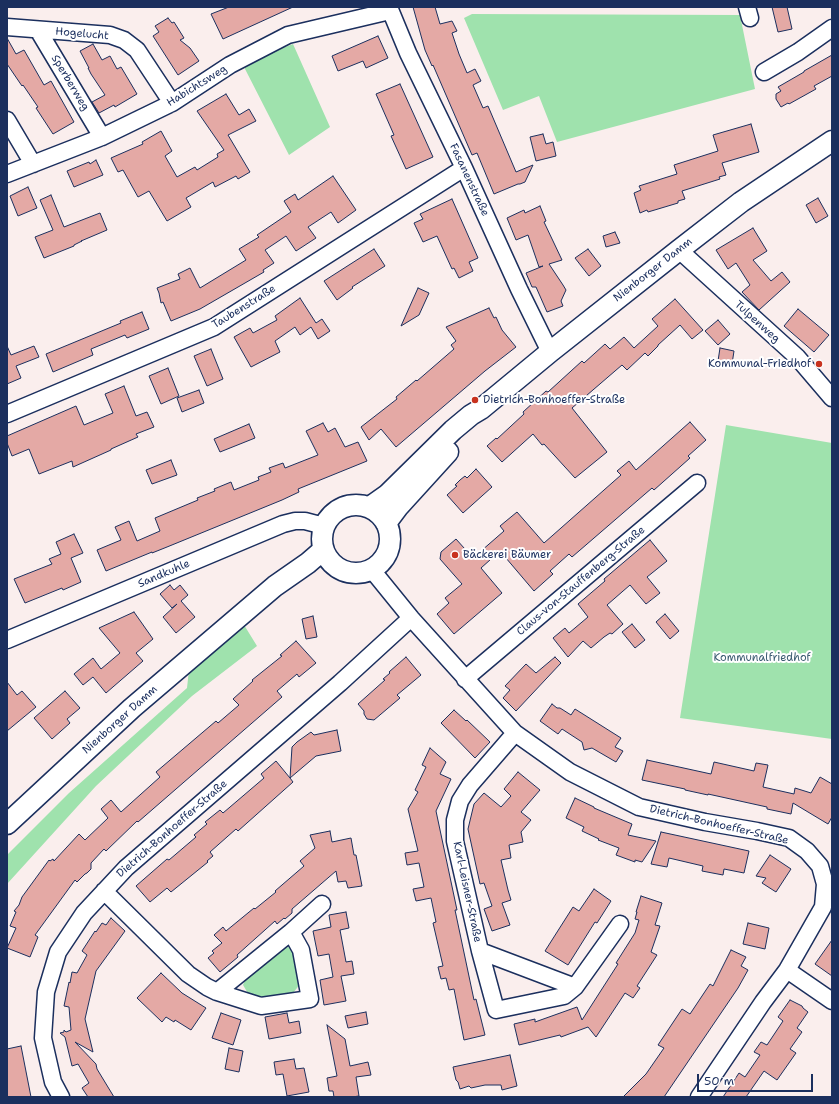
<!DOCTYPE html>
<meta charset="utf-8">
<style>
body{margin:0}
#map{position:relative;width:839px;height:1104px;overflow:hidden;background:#faeeed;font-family:"Shantell Sans",sans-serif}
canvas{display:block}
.frame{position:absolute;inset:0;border:8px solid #1b2f5e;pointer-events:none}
.scale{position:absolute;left:697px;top:1074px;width:116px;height:18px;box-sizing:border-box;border:2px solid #1b2f5e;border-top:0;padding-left:5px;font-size:12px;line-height:14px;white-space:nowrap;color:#1b2f5e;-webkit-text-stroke:3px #fff;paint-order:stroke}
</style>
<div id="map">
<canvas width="839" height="1104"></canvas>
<div class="frame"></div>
<div class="scale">50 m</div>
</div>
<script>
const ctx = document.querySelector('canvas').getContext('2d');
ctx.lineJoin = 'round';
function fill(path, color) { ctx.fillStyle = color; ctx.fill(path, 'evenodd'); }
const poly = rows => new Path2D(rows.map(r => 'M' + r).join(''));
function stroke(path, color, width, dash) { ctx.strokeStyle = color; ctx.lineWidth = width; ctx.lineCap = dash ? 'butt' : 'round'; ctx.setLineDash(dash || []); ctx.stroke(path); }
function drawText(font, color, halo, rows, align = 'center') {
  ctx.font = font + ' "Shantell Sans",sans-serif'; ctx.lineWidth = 4; ctx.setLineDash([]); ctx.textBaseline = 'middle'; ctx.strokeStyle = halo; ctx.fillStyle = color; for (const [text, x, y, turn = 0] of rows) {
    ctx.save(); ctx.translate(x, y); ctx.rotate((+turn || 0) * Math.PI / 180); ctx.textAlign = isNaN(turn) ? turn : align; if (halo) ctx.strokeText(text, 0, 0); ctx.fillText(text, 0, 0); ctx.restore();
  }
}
fill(poly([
 [472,14,740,15,755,89,557,142,539,96,503,110,464,18],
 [293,44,330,127,289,155,244,67,267,54],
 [726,425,832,443,832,739,680,718],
 [241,620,257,646,192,696,96,786,7,884,7,855,69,793,187,688,189,670],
 [289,947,296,955,301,983,293,993,263,998,249,995,243,985,247,976,278,949]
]), '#9fe2ad');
const building = poly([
 [229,7,293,7,223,39,211,14,229,7],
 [413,7,435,7,440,24,452,21,457,31,452,33,459,54,467,73,475,69,481,81,473,85,483,108,488,106,516,172,533,165,525,182,520,184,518,184,494,194,477,153,472,155,433,65,432,66,425,50,413,7],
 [772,7,787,7,792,29,778,32,772,7],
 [168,18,172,23,174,22,184,38,180,40,190,48,199,61,178,75,153,36,159,32,155,26,168,18],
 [378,36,388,58,366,68,363,61,338,71,332,56,378,36],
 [7,38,16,54,24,50,44,85,51,81,74,122,53,134,36,108,38,107,23,85,22,86,7,64,7,38],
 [93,44,102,60,110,56,117,69,121,67,137,94,115,107,114,105,99,113,92,102,105,95,91,74,88,68,89,68,80,51,93,44],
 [832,55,832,76,814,86,816,89,789,104,788,103,781,107,776,99,776,94,781,91,778,87,804,72,804,71,832,55],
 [400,84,433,157,406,169,391,136,394,135,376,94,400,84],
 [226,94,239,115,249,109,256,121,228,135,250,172,238,179,236,176,215,187,213,182,186,198,191,207,167,221,149,191,138,197,123,170,118,172,111,158,143,144,142,142,161,131,172,151,165,156,177,177,195,167,197,170,218,157,217,154,224,150,197,111,226,94],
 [751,124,759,152,722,163,726,175,719,177,720,179,682,191,685,199,678,201,678,203,648,212,647,210,640,213,634,193,641,190,639,186,677,174,674,165,718,151,713,135,751,124],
 [543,134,546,144,553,142,556,156,536,161,530,137,543,134],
 [96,160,103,175,74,187,67,171,89,162,90,164,96,160],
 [333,176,356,210,338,223,331,212,308,227,316,238,296,251,286,236,265,250,274,263,263,270,264,272,200,309,171,321,163,302,161,303,159,293,157,288,180,279,178,274,190,268,200,288,246,260,239,249,259,237,257,235,291,212,284,201,295,194,298,200,333,176],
 [28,187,37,208,18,216,10,196,28,187],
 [51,195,64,227,100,213,107,230,81,241,82,241,74,245,74,246,44,258,35,237,53,230,40,200,51,195],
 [818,198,828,216,816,223,806,205,818,198],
 [452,199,478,258,469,262,473,271,459,278,454,268,452,269,437,236,423,242,414,223,423,219,420,214,452,199],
 [540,206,546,221,544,222,562,260,549,264,563,285,566,290,561,301,563,306,547,312,536,287,532,287,526,273,543,266,539,267,528,235,516,240,507,218,524,210,525,213,540,206],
 [753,228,767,251,753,260,771,281,782,272,790,282,759,310,742,292,750,285,736,263,728,269,716,250,753,228],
 [615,232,620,243,606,247,603,236,615,232],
 [374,249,385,266,352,287,353,288,337,300,324,281,374,249],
 [588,249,601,266,589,276,575,258,588,249],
 [418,288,429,293,419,315,401,326,418,288],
 [300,298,316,323,322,319,330,331,318,339,311,327,300,335,295,327,275,341,280,352,251,367,234,337,250,328,253,333,277,320,275,316,300,298],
 [675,299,703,330,692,339,680,325,658,345,658,346,648,356,645,353,627,370,622,365,572,408,607,452,575,478,544,444,542,445,533,434,502,462,487,446,496,438,497,439,524,414,523,412,546,391,548,392,582,361,584,363,605,344,610,349,624,337,634,348,658,326,652,319,675,299],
 [489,308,494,318,496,317,502,330,516,347,485,371,396,447,381,429,369,440,361,427,397,399,396,397,416,380,417,381,454,349,451,345,456,341,446,327,489,308],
 [798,309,829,335,814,352,784,326,798,309],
 [142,312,149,329,127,338,125,335,91,349,93,355,53,372,46,354,121,323,120,321,142,312],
 [718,320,730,334,718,345,705,331,718,320],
 [7,346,11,355,34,346,39,357,16,366,21,378,7,384,7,346],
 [720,348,734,351,732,364,718,361,720,348],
 [211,349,223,379,207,386,194,356,211,349],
 [168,368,179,396,161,404,149,376,168,368],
 [124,386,136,416,147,412,154,427,136,434,138,437,111,449,111,450,73,467,72,461,39,474,29,449,12,456,7,443,7,436,76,406,84,425,113,413,105,394,124,386],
 [199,390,204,403,182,412,177,398,199,390],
 [690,422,706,440,688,456,690,458,654,490,652,488,572,557,569,554,550,571,553,574,534,591,500,551,481,568,502,593,454,634,437,614,449,603,445,598,462,584,440,559,441,552,456,539,473,558,504,531,500,526,517,512,544,543,621,475,617,471,629,461,636,470,690,422],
 [323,423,328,432,335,428,345,447,358,442,367,461,298,489,299,492,282,500,167,547,152,553,152,552,106,571,97,550,121,540,115,527,129,521,137,541,160,531,155,518,198,500,197,498,215,491,214,489,231,482,234,490,259,480,258,477,271,472,269,468,283,463,285,468,318,455,306,431,323,423],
 [249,424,255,438,220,452,214,439,249,424],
 [171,460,177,475,152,484,146,470,171,460],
 [476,469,492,487,463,513,447,495,457,486,455,485,460,480,465,476,467,478,476,469],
 [74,534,83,553,71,558,81,582,63,590,62,588,25,603,14,579,52,564,49,559,61,554,56,542,74,534],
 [650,540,667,561,647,577,660,593,646,604,630,585,607,605,623,624,612,634,610,633,604,637,591,648,583,641,568,657,553,638,565,628,569,633,588,617,578,604,605,581,604,579,650,540],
 [170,585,174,590,180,585,188,595,181,601,195,617,176,633,163,617,177,604,172,608,160,594,170,585],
 [134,612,153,639,136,653,143,661,106,693,93,677,83,685,74,674,93,658,101,669,120,653,99,628,134,612],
 [665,614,679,631,670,639,656,622,665,614],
 [313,616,317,637,306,639,302,619,313,616],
 [632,624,645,640,635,648,622,632,632,624],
 [296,641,316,663,299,677,297,674,277,691,282,697,138,822,137,821,106,851,104,849,91,863,91,869,87,873,85,874,77,882,75,880,35,935,38,937,30,957,7,948,16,928,10,926,16,912,14,911,19,905,22,897,49,860,50,861,53,859,54,861,79,834,85,840,108,818,101,809,111,800,121,812,160,777,156,772,216,721,218,723,239,705,233,699,253,681,252,680,282,656,280,655,296,641],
 [406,657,421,675,397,695,400,698,374,720,367,719,364,714,364,711,358,704,385,680,383,679,390,673,389,672,406,657],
 [555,657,561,663,516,711,503,698,510,690,505,686,526,664,536,673,555,657],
 [7,682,17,695,22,691,36,707,7,731,7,682],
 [65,691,80,708,67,719,70,723,52,739,34,718,65,691],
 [552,704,557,708,560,708,571,715,575,709,621,738,615,747,623,751,616,762,592,748,584,750,582,742,562,729,558,734,540,721,552,704],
 [454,710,466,721,467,720,490,742,475,758,441,723,454,710],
 [337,730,341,751,316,756,290,778,293,782,238,831,236,829,210,852,213,856,207,861,208,862,171,892,167,888,150,902,136,886,167,859,169,860,196,837,194,835,207,824,205,822,220,810,223,813,264,778,261,774,276,761,290,778,292,747,297,742,311,732,314,735,337,730],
 [430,748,446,762,440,774,451,779,436,811,457,910,455,910,474,1000,476,999,485,1035,464,1040,454,989,449,990,446,978,441,979,438,967,443,966,433,923,436,922,431,898,416,901,413,889,424,887,419,863,407,865,405,853,418,851,408,809,418,792,415,790,426,767,422,765,430,748],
 [647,760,711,774,714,762,754,771,756,763,768,765,763,787,794,794,795,788,811,793,820,777,832,784,832,817,828,824,793,803,791,814,767,809,767,807,708,794,708,795,685,790,685,789,642,780,647,760],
 [518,772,540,790,521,812,531,820,521,832,523,842,509,845,511,858,501,860,508,890,511,900,502,903,510,925,492,931,484,909,492,906,484,883,480,884,468,829,474,804,484,793,501,807,511,796,504,789,518,772],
 [575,798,594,807,594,808,632,824,628,835,656,841,642,862,635,860,635,862,616,855,619,848,598,840,599,839,582,831,584,827,566,818,575,798],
 [330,831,332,842,351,838,354,855,356,855,362,886,348,888,346,881,338,882,336,871,292,909,292,913,285,919,284,918,277,924,275,921,237,955,238,957,220,972,208,958,214,953,212,951,222,943,214,935,223,927,226,931,254,908,255,909,276,892,275,891,304,866,300,861,315,848,310,835,330,831],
 [661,832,749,851,744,873,724,869,723,875,702,871,703,866,669,858,667,867,651,864,661,832],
 [770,855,791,869,776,892,762,883,766,878,756,876,770,855],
 [594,889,611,901,597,923,595,922,568,965,545,951,573,907,579,911,594,889],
 [641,896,662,903,655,925,660,926,651,952,657,955,637,986,640,988,633,998,625,993,596,1037,588,1027,561,1037,560,1035,519,1045,514,1024,535,1019,535,1022,577,1007,582,1020,618,964,616,963,635,933,639,920,635,919,637,912,636,912,641,896],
 [346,912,349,928,340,930,346,962,352,961,354,974,341,976,346,1001,324,1005,320,980,333,977,329,954,318,956,313,931,331,927,329,915,346,912],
 [111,918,125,931,96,971,85,1019,93,1052,75,1042,96,1064,97,1069,114,1097,88,1097,82,1088,89,1083,78,1064,72,1066,65,1037,60,1033,64,1032,64,1030,66,1032,71,1030,69,1007,64,1006,69,982,70,983,72,972,77,973,87,955,82,951,95,931,96,932,102,923,106,925,111,918],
 [748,923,769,928,765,949,743,944,748,923],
 [832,940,832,976,815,964,832,940],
 [731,950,746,957,741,966,748,970,738,988,664,1097,623,1097,646,1074,664,1048,658,1045,682,1009,690,1014,710,984,713,986,731,950],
 [161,973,182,993,206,1008,191,1030,175,1020,174,1022,166,1017,162,1022,137,998,161,973],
 [790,1000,802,1006,803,1008,808,1012,797,1028,802,1032,790,1049,796,1053,777,1080,764,1071,746,1097,723,1097,739,1073,745,1077,760,1055,754,1052,761,1042,767,1045,783,1021,778,1017,790,1000],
 [366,1012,368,1024,348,1028,345,1016,366,1012],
 [221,1013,241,1020,233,1045,212,1038,221,1013],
 [287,1013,289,1023,299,1021,301,1033,269,1039,265,1017,287,1013],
 [327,1025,345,1039,350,1066,368,1062,371,1075,356,1077,359,1096,352,1097,334,1097,333,1091,329,1091,327,1078,337,1076,327,1025],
 [21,1046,31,1097,7,1097,7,1049,21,1046],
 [229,1048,243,1051,239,1072,225,1069,229,1048],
 [510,1055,517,1086,502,1090,501,1085,485,1085,471,1088,469,1086,460,1089,458,1082,456,1080,453,1067,510,1055],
 [294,1059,296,1069,304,1068,309,1092,287,1096,283,1074,276,1075,274,1062,294,1059]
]);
fill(building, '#e4a9a5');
stroke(building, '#1b2f5e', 1);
const minor = poly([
 [389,7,408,53,464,168,519,289,550,352],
 [747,7,750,18],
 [7,27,110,35,124,40,137,50,172,103],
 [38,30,102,137],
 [764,72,798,52,832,28],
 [7,120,33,164],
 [7,174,102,137,172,103,230,65,288,35,390,11],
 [679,250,797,357,832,398],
 [7,414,214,327,464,168],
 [372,570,411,618,515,733,570,772,639,807,705,822,757,831,789,838,807,851,820,866,825,884,823,907,787,970,763,1002,699,1097],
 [7,640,283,524,295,521,305,521,324,526],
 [465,679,697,483],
 [515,733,470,785,460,801,455,820,455,841,480,951,496,1010,564,996,575,987,620,924],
 [104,891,188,974,207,987,217,992,261,1006,310,999,301,950,291,932,217,992],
 [291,932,322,904],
 [480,951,575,987],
 [787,970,832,1001],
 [61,1097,53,1082,43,1038,46,992,58,952,84,913,126,868,340,683,411,618]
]);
const tertiary = poly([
 '322 539a34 34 0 1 1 68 0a34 34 0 1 1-68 0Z',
 [370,507,387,495,453,430,471,415,481,409,550,352,679,250,741,202,832,141],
 [386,523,398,507,448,452],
 [7,824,132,708,275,586,308,563,323,550]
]);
stroke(minor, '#1b2f5e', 19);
stroke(tertiary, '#1b2f5e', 23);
stroke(minor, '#fff', 16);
stroke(tertiary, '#fff', 20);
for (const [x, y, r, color] of [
 [819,364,4,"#c8321e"],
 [475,400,4,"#c8321e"],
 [455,555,4,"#c8321e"]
]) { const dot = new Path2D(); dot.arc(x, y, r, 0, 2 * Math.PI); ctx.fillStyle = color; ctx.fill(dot); stroke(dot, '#fff', 1.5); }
drawText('11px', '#1b2f5e', '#fff', [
 ["Hogelucht",82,34,5],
 ["Sperberweg",70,83,59],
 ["Habichtsweg",197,86,-32],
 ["Fasanenstraße",469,180,65],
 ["Nienborger Damm",653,270,-38],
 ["Taubenstraße",244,307,-32],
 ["Tulpenweg",757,322,42],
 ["Sandkuhle",164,574,-23],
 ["Claus-von-Stauffenberg-Straße",581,581,-40],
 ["Nienborger Damm",120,720,-42],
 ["Dietrich-Bonhoeffer-Straße",719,825,13],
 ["Dietrich-Bonhoeffer-Straße",172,829,-41],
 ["Karl-Leisner-Straße",467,892,78]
]);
drawText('11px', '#1b2f5e', '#fff', [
 ["Kommunal-Friedhof",811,364,"right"],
 ["Dietrich-Bonhoeffer-Straße",483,400],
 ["Bäckerei Bäumer",463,555]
], 'left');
drawText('11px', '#3c5c72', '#fff', [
 ["Kommunalfriedhof",762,658]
]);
</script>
